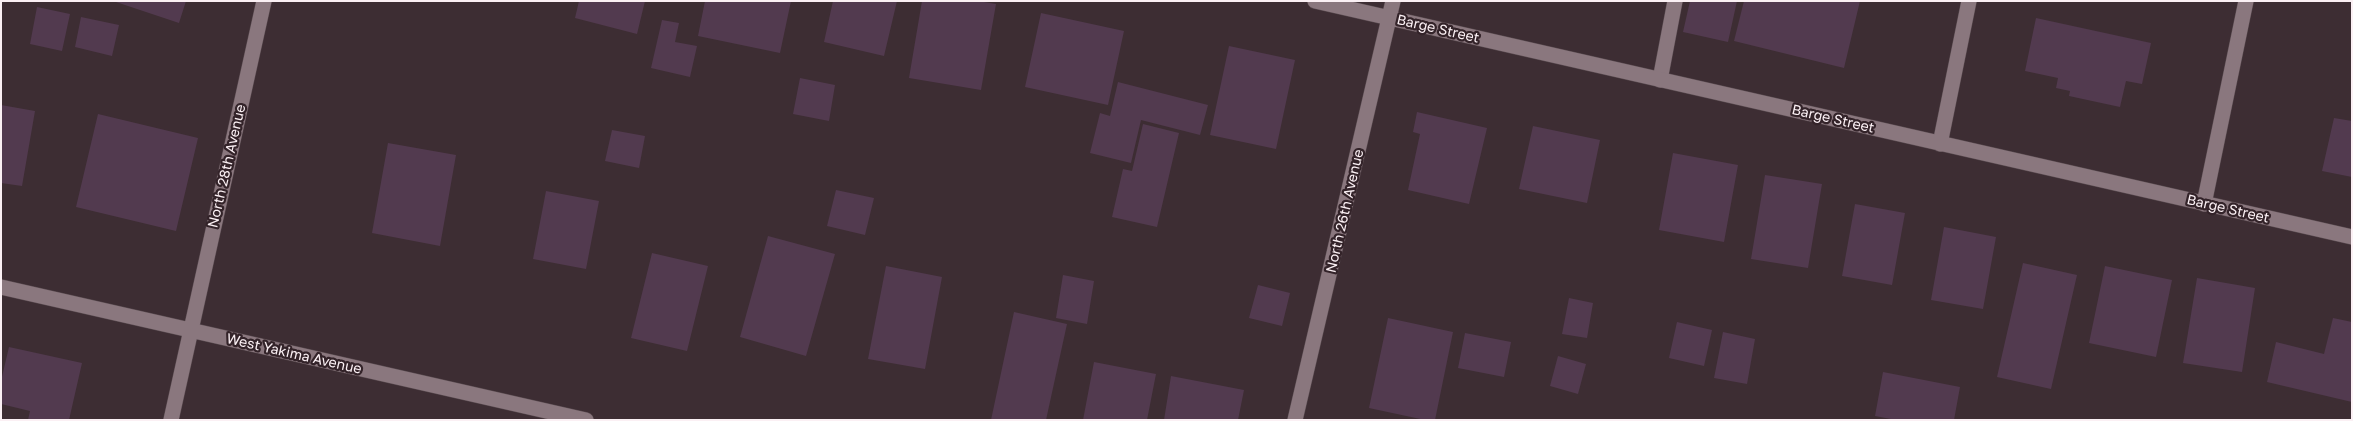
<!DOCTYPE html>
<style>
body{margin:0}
#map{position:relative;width:2353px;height:421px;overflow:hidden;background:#3d2d33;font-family:"Golos Text",sans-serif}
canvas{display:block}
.frame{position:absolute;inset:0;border:2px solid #fbf0f4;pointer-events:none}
</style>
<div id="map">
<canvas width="2353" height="421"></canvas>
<div class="frame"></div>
</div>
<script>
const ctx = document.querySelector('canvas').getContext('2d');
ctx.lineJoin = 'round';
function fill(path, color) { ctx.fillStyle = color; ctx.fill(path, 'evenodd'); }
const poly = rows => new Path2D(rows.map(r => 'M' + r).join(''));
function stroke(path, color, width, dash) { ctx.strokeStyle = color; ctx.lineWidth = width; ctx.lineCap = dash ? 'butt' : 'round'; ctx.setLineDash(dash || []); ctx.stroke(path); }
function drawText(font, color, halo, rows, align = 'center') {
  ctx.font = font + ' "Golos Text",sans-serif'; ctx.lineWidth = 4.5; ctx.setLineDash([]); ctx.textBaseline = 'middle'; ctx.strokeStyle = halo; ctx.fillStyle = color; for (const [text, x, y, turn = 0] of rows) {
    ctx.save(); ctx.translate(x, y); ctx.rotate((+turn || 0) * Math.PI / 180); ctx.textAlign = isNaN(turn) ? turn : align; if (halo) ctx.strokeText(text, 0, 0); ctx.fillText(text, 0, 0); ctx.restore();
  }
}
fill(poly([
 [113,1,186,1,179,23],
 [579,1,645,1,637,34,575,18],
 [705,1,791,1,780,53,698,36],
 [833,1,897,1,884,56,824,42],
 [922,1,978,1,996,4,981,90,909,78],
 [1690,1,1737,1,1728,42,1683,32],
 [1744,1,1860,1,1844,68,1734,41],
 [37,7,70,14,62,51,30,44],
 [1041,13,1124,31,1108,105,1025,87],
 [81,17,119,25,112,56,75,47],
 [2036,18,2151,43,2142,84,2126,81,2120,107,2069,96,2070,91,2056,88,2058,78,2025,71],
 [662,20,679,23,675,42,697,46,690,77,651,68],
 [1229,46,1295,60,1276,149,1210,135],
 [800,78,835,85,829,121,793,114],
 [1118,82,1208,105,1200,135,1141,120,1131,163,1090,153,1100,113,1110,116],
 [1,105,35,111,22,186,1,183],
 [1417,112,1487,128,1469,204,1408,190,1420,134,1413,132],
 [98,114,198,138,176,231,76,207],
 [2334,118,2352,121,2352,177,2322,171],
 [1143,124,1179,133,1157,227,1112,217,1123,169,1132,171],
 [1533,126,1600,140,1587,203,1519,189],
 [612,130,645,136,639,168,605,161],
 [388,143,456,155,440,246,372,233],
 [1673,153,1738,165,1724,242,1659,230],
 [1765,175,1822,184,1808,268,1751,259],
 [836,190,874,198,865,235,827,226],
 [546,191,599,201,586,269,533,259],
 [1855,204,1905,213,1892,285,1842,276],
 [1944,227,1996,237,1983,309,1931,300],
 [768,236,835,254,806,356,740,337],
 [652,253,708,266,687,351,631,338],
 [2023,263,2077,275,2051,389,1997,377],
 [886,266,942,277,925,369,868,359],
 [2105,266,2172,280,2156,357,2089,343],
 [1063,275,1094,281,1087,324,1056,318],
 [2197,278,2255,288,2242,372,2183,363],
 [1258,285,1290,293,1282,326,1249,318],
 [1569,298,1593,303,1587,338,1562,334],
 [1014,312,1067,324,1046,420,991,420],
 [1388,318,1453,332,1435,420,1425,420,1369,408],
 [2333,318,2352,322,2352,402,2267,382,2276,342,2324,354],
 [1677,322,1712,330,1704,366,1669,358],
 [1723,332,1755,339,1747,384,1714,378],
 [1465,333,1511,342,1504,377,1458,368],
 [9,347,82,363,69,420,28,420,30,411,1,404,1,381],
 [1558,356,1586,364,1578,394,1550,386],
 [1094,362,1156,374,1147,420,1083,420],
 [1883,372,1960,387,1954,420,1896,420,1875,416],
 [1171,376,1244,390,1238,420,1164,420]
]), '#523a4f');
const lane = poly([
 [1660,80,1675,1],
 [2204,204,2246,1]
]);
const street = poly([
 [1315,1,2352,237],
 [1940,144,1969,1],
 [1,287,586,420],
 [171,420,264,1],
 [1295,420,1393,1]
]);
stroke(lane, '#584a4f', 16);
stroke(street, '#584a4f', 16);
stroke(lane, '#8a777e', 15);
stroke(street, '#8a777e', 15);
drawText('14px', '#fbf0f4', '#332329', [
 ["Barge Street",1438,29,13],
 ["Barge Street",1833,119,13],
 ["North 28th Avenue",227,166,-77],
 ["Barge Street",2228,209,13],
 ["North 26th Avenue",1345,211,-77],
 ["West Yakima Avenue",294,354,13]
]);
</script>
